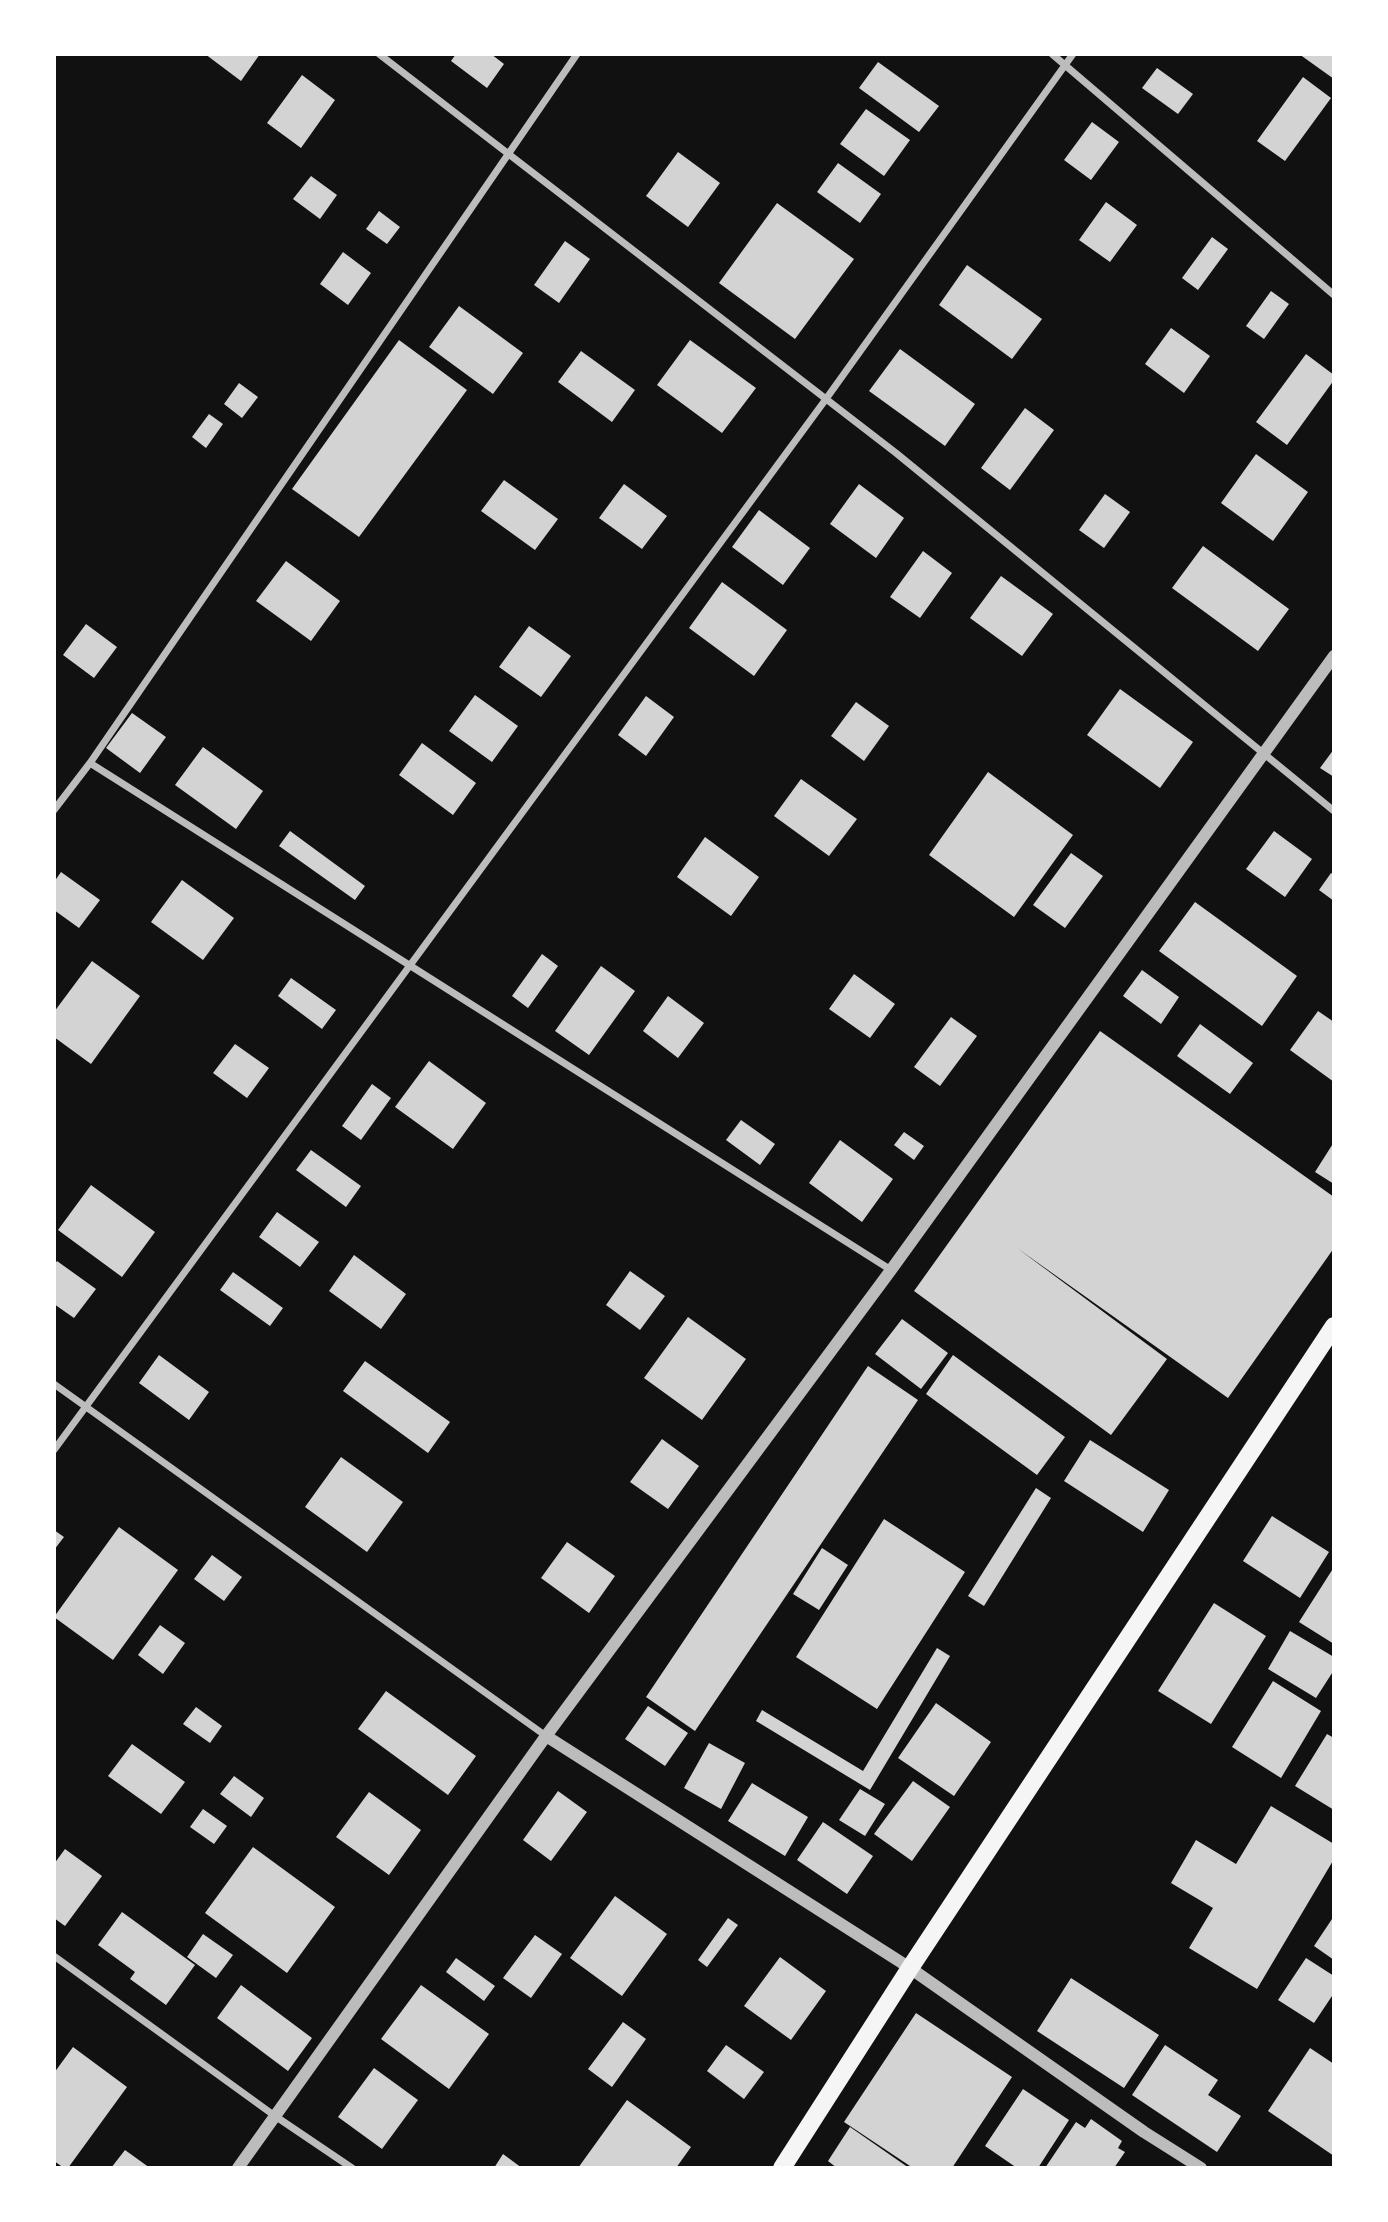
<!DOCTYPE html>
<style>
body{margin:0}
#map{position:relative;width:1388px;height:2222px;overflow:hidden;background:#111;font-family:"Libre Baskerville",serif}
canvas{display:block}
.frame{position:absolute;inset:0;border:56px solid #fff;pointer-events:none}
</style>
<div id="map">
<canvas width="1388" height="2222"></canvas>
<div class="frame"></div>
</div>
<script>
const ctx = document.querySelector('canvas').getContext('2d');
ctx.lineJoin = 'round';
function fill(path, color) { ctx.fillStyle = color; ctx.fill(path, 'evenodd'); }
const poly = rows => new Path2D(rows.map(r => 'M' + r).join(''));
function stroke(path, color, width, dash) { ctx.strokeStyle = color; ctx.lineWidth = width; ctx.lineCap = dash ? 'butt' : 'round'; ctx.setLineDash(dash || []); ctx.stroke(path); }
fill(poly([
 [205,54,260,54,241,81],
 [456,54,491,54,504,64,487,88,451,61],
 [1299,54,1334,54,1334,79],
 [878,62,939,106,919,132,859,88],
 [1157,68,1193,94,1178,114,1142,88],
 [302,75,335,100,301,148,267,123],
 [1303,77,1331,98,1285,161,1257,141],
 [866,109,910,140,884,176,840,144],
 [1092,122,1119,142,1091,180,1064,160],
 [678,152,720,183,688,227,646,196],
 [838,163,881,194,860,223,817,192],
 [311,176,337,195,320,219,293,199],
 [1106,202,1137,225,1110,262,1079,240],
 [777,203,854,259,795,339,719,283],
 [379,211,400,227,387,244,366,229],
 [1212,237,1228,249,1198,290,1182,278],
 [565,241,590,259,559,303,534,285],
 [343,252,371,273,348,305,320,284],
 [967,265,1042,319,1012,359,939,305],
 [1271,291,1289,304,1264,339,1246,326],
 [459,306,523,353,493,394,429,347],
 [1171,328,1210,356,1184,393,1145,364],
 [399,340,467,390,359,537,292,489],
 [690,340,756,388,722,433,657,385],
 [900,349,975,404,945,446,869,391],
 [581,351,635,390,612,422,558,382],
 [1306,354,1334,375,1334,380,1287,445,1256,422],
 [239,383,258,397,242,418,224,404],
 [1025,408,1054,430,1010,490,981,468],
 [209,414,223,424,206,448,192,437],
 [1256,454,1308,492,1273,541,1221,503],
 [504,480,558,519,535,550,481,511],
 [624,484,667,516,642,549,599,518],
 [859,484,904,518,876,558,830,524],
 [1105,494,1130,512,1104,548,1079,530],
 [759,510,810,548,783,585,732,547],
 [1203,546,1289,609,1258,651,1172,588],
 [923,551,952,573,920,618,890,597],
 [286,561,340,601,311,641,256,601],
 [1001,576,1053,614,1022,656,970,618],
 [722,582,787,630,754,676,689,628],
 [86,624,117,647,94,678,63,655],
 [529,626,571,656,541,697,499,667],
 [1120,689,1193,742,1160,788,1087,735],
 [475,695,518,726,492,762,449,731],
 [646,696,674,717,646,756,618,735],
 [856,702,889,726,864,761,831,736],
 [132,713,166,737,140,773,106,748],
 [422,743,476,783,453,815,399,775],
 [203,747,263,791,236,829,175,785],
 [1334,749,1334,777,1320,768],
 [988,772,1073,835,1014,917,929,855],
 [801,779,857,819,829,856,774,816],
 [290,831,365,886,355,900,279,846],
 [1274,831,1312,859,1285,897,1246,869],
 [705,837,759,877,731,916,677,877],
 [1071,853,1103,876,1065,928,1033,905],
 [61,872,100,900,79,928,54,910,54,882],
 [1331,873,1334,875,1334,901,1319,890],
 [182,880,234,918,203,960,151,922],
 [1195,902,1297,976,1262,1026,1159,951],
 [542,954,558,966,528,1008,512,996],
 [92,961,140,996,91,1064,54,1037,54,1012],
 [601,966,635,991,589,1055,555,1031],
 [1142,970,1179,997,1161,1024,1123,996],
 [854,974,895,1004,870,1038,829,1009],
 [291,978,336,1010,322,1029,278,996],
 [668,996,704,1023,678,1058,643,1031],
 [1318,1011,1334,1022,1334,1082,1290,1050],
 [951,1017,977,1036,940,1086,914,1067],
 [1200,1024,1253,1063,1230,1094,1177,1056],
 [1100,1031,1334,1197,1334,1248,1228,1398,1017,1248,1167,1359,1111,1435,914,1291],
 [235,1044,269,1068,247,1098,213,1073],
 [429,1061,486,1103,453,1149,395,1107],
 [372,1084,391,1098,361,1140,342,1126],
 [741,1120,775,1144,760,1165,726,1140],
 [904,1132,924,1146,914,1160,894,1145],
 [840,1140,893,1179,862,1222,809,1183],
 [1334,1142,1334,1184,1315,1172],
 [311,1150,361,1186,346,1207,296,1170],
 [91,1185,155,1232,122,1277,58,1230],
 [277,1212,319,1242,300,1267,259,1237],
 [354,1255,406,1294,381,1329,329,1291],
 [57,1261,96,1289,74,1318,54,1304,54,1265],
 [630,1271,665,1296,640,1330,606,1305],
 [233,1272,283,1308,270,1326,220,1290],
 [688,1317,746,1359,702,1420,644,1378],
 [902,1319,948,1353,921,1389,875,1354],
 [159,1355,209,1392,189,1420,139,1383],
 [953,1355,1065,1437,1037,1475,926,1394],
 [365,1361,450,1422,428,1453,343,1391],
 [868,1366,918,1400,695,1731,646,1697],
 [662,1439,699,1466,668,1509,630,1482],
 [1090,1440,1169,1490,1143,1532,1064,1481],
 [341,1457,403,1502,367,1552,305,1507],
 [1036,1488,1051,1498,984,1606,968,1596],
 [1272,1516,1329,1552,1300,1598,1243,1561],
 [884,1519,965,1572,877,1709,796,1657],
 [119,1527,178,1570,113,1660,54,1617],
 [54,1530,64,1537,54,1550],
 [567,1542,615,1576,589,1613,541,1578],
 [822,1548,848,1565,819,1610,793,1594],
 [212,1555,242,1577,224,1601,194,1579],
 [1334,1567,1334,1644,1299,1622],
 [1214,1603,1266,1636,1211,1724,1158,1691],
 [160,1625,185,1643,163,1674,138,1655],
 [1290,1631,1334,1657,1334,1670,1316,1698,1268,1669],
 [937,1648,950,1656,870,1790,756,1721,762,1710,863,1771],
 [1273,1681,1321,1711,1281,1778,1232,1747],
 [386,1691,476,1756,448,1795,358,1729],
 [936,1703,991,1742,954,1796,898,1758],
 [648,1706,688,1733,665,1766,625,1739],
 [196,1707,222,1726,210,1743,183,1724],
 [1327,1734,1334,1738,1334,1810,1295,1786],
 [709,1743,745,1763,721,1809,684,1788],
 [132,1744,185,1782,161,1814,108,1776],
 [234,1776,264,1798,251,1817,220,1794],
 [913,1781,950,1807,912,1861,874,1834],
 [752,1783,808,1817,785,1856,728,1821],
 [860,1789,885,1804,865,1836,839,1820],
 [558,1791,587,1812,551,1861,523,1840],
 [369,1792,421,1830,389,1875,336,1837],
 [1271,1806,1334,1844,1334,1859,1257,1989,1189,1948,1213,1908,1171,1883,1196,1840,1236,1864],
 [203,1809,227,1826,214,1844,190,1827],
 [823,1822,873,1856,847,1894,797,1860],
 [253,1847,335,1907,287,1973,205,1913],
 [65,1849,102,1876,65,1926,54,1918,54,1864],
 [615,1896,667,1934,622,1996,570,1958],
 [122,1912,195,1965,166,2005,130,1979,135,1972,98,1945],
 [1334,1916,1334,1960,1314,1946],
 [728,1918,738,1925,707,1967,698,1960],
 [203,1934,233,1955,216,1978,187,1957],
 [535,1935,562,1954,531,1998,503,1978],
 [780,1957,826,1991,791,2040,744,2006],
 [456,1958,495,1986,484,2001,446,1972],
 [1306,1958,1334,1976,1334,1993,1314,2023,1278,2000],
 [1071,1978,1159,2035,1124,2088,1037,2031],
 [241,1985,312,2038,288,2071,217,2018],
 [421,1985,489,2034,449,2089,381,2039],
 [916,2013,1012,2077,952,2168,913,2168,844,2122],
 [623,2022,646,2039,612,2087,588,2069],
 [726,2045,764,2072,744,2099,707,2071],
 [1165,2045,1218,2080,1208,2095,1241,2116,1217,2152,1132,2095],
 [73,2047,127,2087,68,2168,64,2168,54,2161,54,2073],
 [1310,2048,1334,2064,1334,2156,1268,2111],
 [374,2068,418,2100,382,2149,338,2117],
 [1023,2089,1069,2120,1038,2168,1017,2168,985,2146],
 [627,2100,691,2147,676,2168,578,2168],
 [1091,2119,1122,2141,1118,2148,1125,2152,1114,2168,1045,2168,1076,2122,1085,2128],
 [850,2127,909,2168,837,2168,828,2161],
 [125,2150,150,2168,111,2168],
 [503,2154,522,2168,494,2168]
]), '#d3d3d3');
stroke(poly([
 [379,54,896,453,1334,811],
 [1052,54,1334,295],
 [90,763,891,1270],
 [54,810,90,763,577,54],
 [54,1384,546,1736],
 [54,1450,826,399,1073,54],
 [54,1956,275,2116,352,2168]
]), '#bcbcbc', 7);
stroke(poly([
 [546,1736,910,1968,1144,2132,1201,2168],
 [238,2168,546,1736,891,1270,1334,656]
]), '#bcbcbc', 12);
stroke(poly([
 [782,2168,910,1968,1334,1326]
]), '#f5f5f5', 18);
</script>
